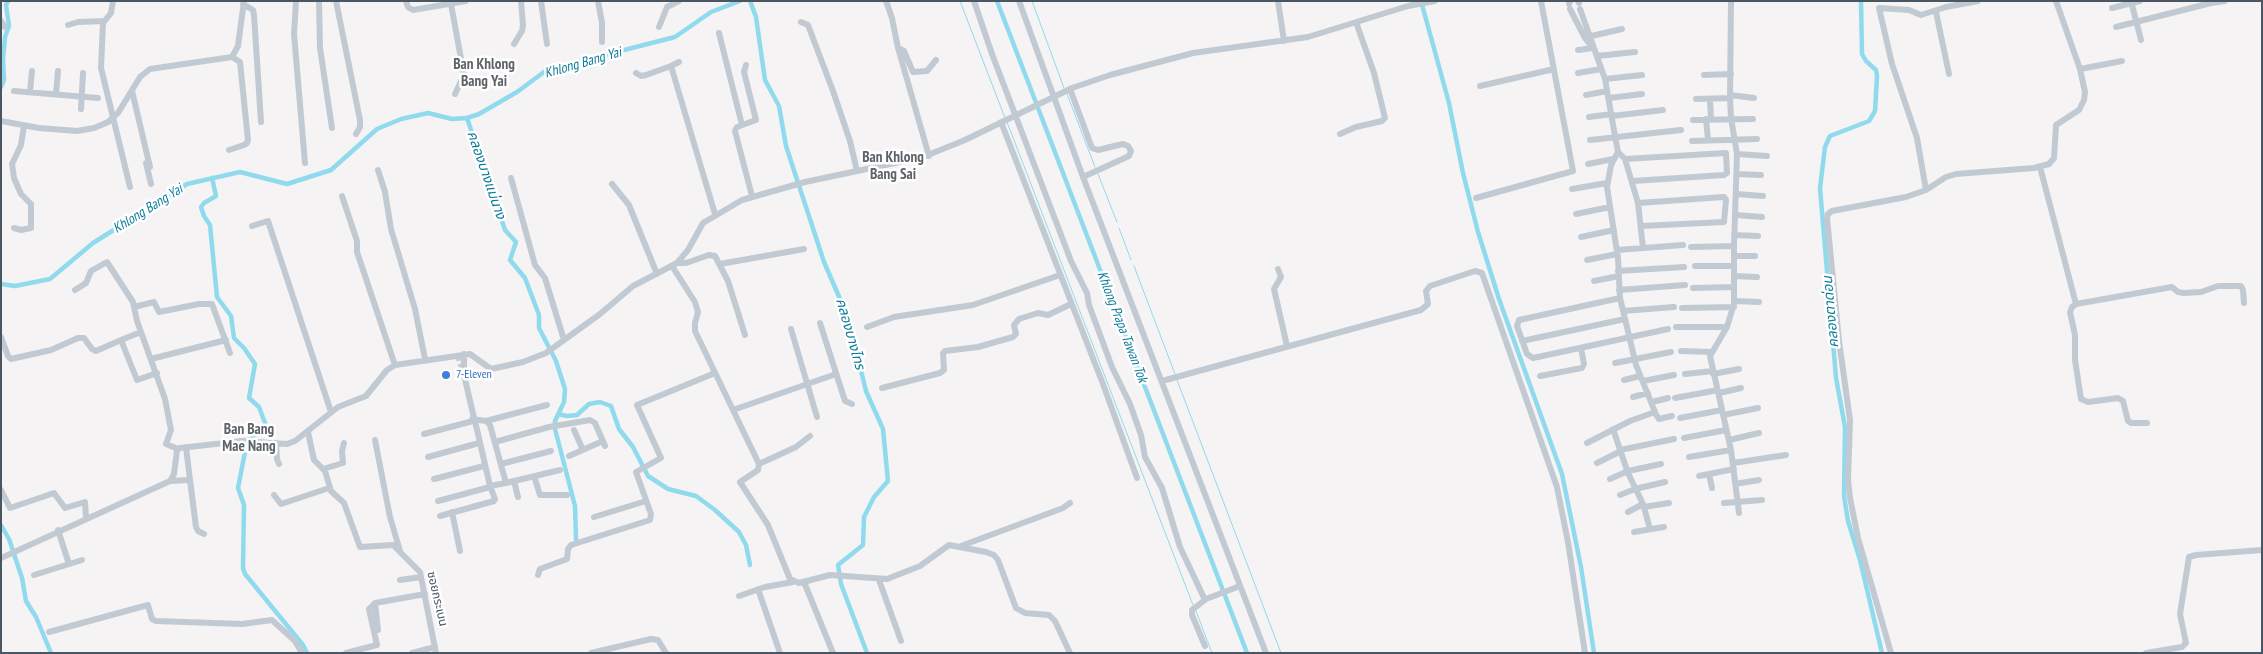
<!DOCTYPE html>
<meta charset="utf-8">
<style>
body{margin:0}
#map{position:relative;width:2263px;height:654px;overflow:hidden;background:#f5f3f3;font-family:"PT Sans Narrow",sans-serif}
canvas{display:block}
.frame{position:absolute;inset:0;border:2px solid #4a5661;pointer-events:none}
</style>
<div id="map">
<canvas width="2263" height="654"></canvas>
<div class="frame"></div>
</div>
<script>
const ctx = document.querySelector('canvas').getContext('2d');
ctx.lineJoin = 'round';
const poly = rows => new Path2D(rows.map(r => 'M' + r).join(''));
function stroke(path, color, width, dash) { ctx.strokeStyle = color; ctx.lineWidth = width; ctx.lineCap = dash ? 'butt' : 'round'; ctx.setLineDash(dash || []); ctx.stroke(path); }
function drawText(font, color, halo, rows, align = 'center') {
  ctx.font = font + ' "PT Sans Narrow","Noto Sans Thai",sans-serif'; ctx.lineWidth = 5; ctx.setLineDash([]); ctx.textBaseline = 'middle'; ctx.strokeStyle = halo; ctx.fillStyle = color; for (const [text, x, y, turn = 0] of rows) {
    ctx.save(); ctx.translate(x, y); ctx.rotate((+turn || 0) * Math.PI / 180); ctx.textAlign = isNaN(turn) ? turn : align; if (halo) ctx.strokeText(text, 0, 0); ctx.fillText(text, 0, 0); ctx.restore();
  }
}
stroke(poly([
 [960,1,1005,118],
 [1032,1,1064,88],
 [1067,94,1095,167],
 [1007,122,1193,605],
 [1098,174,1117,222],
 [1119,228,1131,260],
 [1134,266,1175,374],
 [1177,380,1281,653],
 [1196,611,1212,653]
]), '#90daee', 1);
stroke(poly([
 [750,1,756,17,765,80,779,106,786,146,824,262,840,299,855,346,866,391,883,429,888,481,874,497,864,517,863,545,838,565,841,584,867,653],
 [997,1,1247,653],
 [1421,1,1449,103,1463,173,1478,232,1499,299,1562,474,1581,567,1594,653],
 [1861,1,1862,54,1866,61,1876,70,1877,76,1875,111,1869,121,1830,136,1825,147,1820,188,1836,378,1845,427,1844,496,1848,521,1860,560,1882,653],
 [1,87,4,80,3,59,5,37,9,26,6,5,8,1],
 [467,118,505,230,516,242,510,260,525,278,539,315,539,328,556,361,565,389,564,402,555,421,555,429,575,506,576,539],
 [212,178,216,196,204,203,201,207,204,216,210,225,217,297,231,316,234,338,244,348,255,364,249,398,259,407,265,423,265,429,251,437,246,447,238,488,244,505,243,568,245,574,303,645,307,653],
 [1,284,15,286,50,279,93,243,187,184,240,172,287,184,331,170,377,129,401,119,428,113,452,119,467,118,479,114,517,92,544,72,589,59,675,37,711,12,740,1],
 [558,414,567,416,577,415,589,404,600,402,611,406,619,429,633,447,648,476,668,489,696,496,715,510,739,532,746,545,750,565],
 [1,525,9,539,22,578,26,601,36,617,51,653]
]), '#90daee', 4.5);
stroke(poly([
 [458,355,464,375]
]), '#caccce', 6, [6, 3]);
stroke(poly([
 [113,1,111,13,103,23,101,68,130,187],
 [296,1,294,34,305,163],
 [319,1,320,48,332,128],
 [336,1,360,120,360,127,356,134],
 [406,1,408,7,413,10,466,1],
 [541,1,547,44],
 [598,1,602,23,602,42],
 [886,1,892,18,898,48,929,156],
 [974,1,992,54,1071,261,1087,293,1089,305,1112,367,1130,404,1141,435,1145,457,1162,488,1180,547,1205,600],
 [1019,1,1083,177,1266,653],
 [1278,1,1284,41],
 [1578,1,1579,3],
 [1731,1,1730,98,1731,118,1737,154,1734,246,1734,304,1727,327,1710,356,1731,450,1739,513],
 [2131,1,2141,40],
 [243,4,253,10,254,15,261,122],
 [451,4,464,75,455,94],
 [1569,4,1570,1],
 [2112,8,2140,1],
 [1570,9,1585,38,1590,44],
 [1580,9,1605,79,1615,136,1618,152,1611,165,1607,187,1618,258,1620,298,1636,365,1655,412,1630,421,1587,443],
 [1936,12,1949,74],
 [1,21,5,27],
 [801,22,808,25,833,91,850,141,857,171],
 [68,25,78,22,104,21],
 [659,27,667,7,679,1],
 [2116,27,2211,3,2225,1],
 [719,33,742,125],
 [1587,37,1622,29],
 [514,44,522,31,523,25,521,1],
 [898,48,904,51,913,72,927,71,936,60],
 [1578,50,1593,48],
 [1597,56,1635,52],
 [679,62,671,66,715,214],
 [746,65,744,72,756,120,737,127,735,131,752,196],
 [2080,69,2122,61],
 [636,73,641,76,646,75,671,66],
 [1578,73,1601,69],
 [1704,75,1731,74],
 [1605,79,1642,75],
 [1480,86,1554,69],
 [1070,89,1092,148,1098,150,1123,144,1128,146,1131,151,1129,156,1083,177],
 [14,91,98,98],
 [132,91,150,167],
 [30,92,32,71],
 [56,94,58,71],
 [1586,95,1607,91],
 [1730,95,1754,98],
 [1609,98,1642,94],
 [1696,99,1730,98],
 [1710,99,1711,119],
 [81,109,83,73],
 [1612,116,1663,110],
 [1589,117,1612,114],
 [1706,119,1708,140],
 [1693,120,1753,119],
 [1,121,39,128,77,131,94,128,108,122,118,113,140,77,150,69,232,57,238,46,244,1],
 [1001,122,1103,384,1137,478],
 [1340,134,1356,127,1382,121,1385,118,1374,73,1356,22],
 [1590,140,1681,130],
 [1692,141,1757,139],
 [229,150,244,145,247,143,248,140,240,62,232,57],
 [1618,152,1625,159,1726,153,1727,173,1724,175,1633,181],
 [1737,154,1767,156],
 [1625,159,1638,203,1643,248],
 [146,163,151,184],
 [1588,164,1613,159],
 [2040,167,2076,304],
 [378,170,385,192,391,229,415,309,425,359],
 [1737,174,1761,175],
 [511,178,535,265,545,278,564,340],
 [612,184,629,205,657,274],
 [1572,189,1607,183],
 [1926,190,1917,138,1892,64,1879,8,1909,10,1921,15,1946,7,1978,1],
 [1736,194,1763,196],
 [342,196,357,241,357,252,395,365],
 [1476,198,1573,171,1541,1],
 [1638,203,1724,197,1726,200,1724,222,1641,226],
 [1576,214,1610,207],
 [1736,215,1762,217],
 [252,226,268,221,331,412],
 [14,228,21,230,31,228,31,204,21,194,14,178,12,164,21,145,24,126],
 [1734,235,1758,236],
 [1581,237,1614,230],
 [1691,247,1734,246],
 [1617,250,1683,245],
 [1734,256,1755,256],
 [1587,260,1617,254],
 [677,263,686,263,709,255,715,256,728,281,745,335],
 [720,264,804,249],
 [672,266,695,302,698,312,695,323,695,331,759,464,758,470,740,482,768,525,790,579,799,583,830,575,887,579,920,566,949,545,986,552,994,555,998,560,1016,608,1025,613,1049,615,1055,621,1070,653],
 [1695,266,1733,266],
 [1278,269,1281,277,1274,289,1287,346],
 [1618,271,1684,267],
 [1734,276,1757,277],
 [1594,281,1619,276],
 [1693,288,1734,287],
 [75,290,86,283,91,271,107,262,133,302,137,321,165,399,171,430,166,444,178,449],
 [1619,290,1685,285],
 [1620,298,1519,320,1517,326,1527,354,1533,358,1668,329],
 [1734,301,1759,302],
 [134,307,154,302,159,312,199,304,212,304,230,353],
 [1682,308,1734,307],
 [1623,311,1674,307],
 [820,323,845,401,852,404],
 [867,327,894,317,973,305,1060,275],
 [1676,327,1727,327],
 [791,329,817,417],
 [141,332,121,340,137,380,157,373],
 [1,337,8,356,11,359,51,350,78,338,84,338,92,349,96,351,121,340],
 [1522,341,1625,319],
 [1681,351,1711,352],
 [464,354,464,375,474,418],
 [151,359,226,340],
 [1615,363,1671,352],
 [1685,374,1713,371],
 [1713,374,1739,369],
 [1540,376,1582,368,1584,364,1581,348],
 [1624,380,1640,376],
 [1162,381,1421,310,1428,304,1426,291,1430,286,1475,271,1482,273,1557,487,1568,542,1585,653],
 [1643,381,1674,375],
 [882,388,940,373,944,370,943,353,945,351,978,347,1013,337,1016,334,1014,325,1019,319,1038,313,1048,315,1071,304],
 [1719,393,1741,388],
 [1633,397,1648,393],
 [1675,398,1718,390],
 [1652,402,1668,398],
 [733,410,836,374],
 [1655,413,1659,419,1672,416],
 [1723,415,1758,408],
 [1680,418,1722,410],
 [475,421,490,486,506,483,490,425,486,421,472,419,474,421,476,420],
 [486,421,547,405],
 [2147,423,2131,423,2128,421,2123,401,2118,398,2088,402,2081,399,2075,360,2075,335,2070,312,2072,307,2076,304,2172,287,2178,292,2184,293,2201,292,2218,286,2241,286,2243,290,2244,303],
 [1613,429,1628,473,1643,504,1650,529],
 [574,430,583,450],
 [308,432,314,460,325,471,331,491,344,503,360,547,393,545,420,572,436,653],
 [424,434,473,421],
 [1684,438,1726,430],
 [375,440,390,517,400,551],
 [1729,440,1759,433],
 [495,442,549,427,590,420,595,423,605,446],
 [276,443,277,459,279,464],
 [186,447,190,480],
 [1620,450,1674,439],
 [569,456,603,441],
 [428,457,479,443],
 [1689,457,1731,450],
 [1597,463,1621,451],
 [1733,463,1786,455],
 [501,464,551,451],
 [759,464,796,447,810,436],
 [323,469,343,463,342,451,344,443],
 [1709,474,1712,488],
 [534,476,540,495,567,495],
 [1699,476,1734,469],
 [434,479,484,466],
 [1610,479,1628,471,1661,464],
 [170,481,190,480,196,527,198,531,204,534],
 [514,481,518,497],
 [506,483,560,470],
 [1735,484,1759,480],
 [1,490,10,508,54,493,65,508,85,502,86,517],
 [274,495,281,504,329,488],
 [1620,495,1635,489,1665,482],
 [438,501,490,487],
 [1724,503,1762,500],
 [1644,507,1669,503],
 [452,512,460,551],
 [1628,512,1643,504],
 [440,516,494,501,495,499,490,486],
 [594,517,646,501],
 [58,530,69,564],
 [1634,532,1664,527],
 [961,546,1063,508,1070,503],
 [1,558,170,481,174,474,177,450,180,448,242,441,287,444,295,441,338,407,366,396,387,370,395,365,470,354,491,369,523,362,546,353,600,314,633,286,677,263,688,250,703,223,742,200,805,182,923,157,965,140,1072,88,1110,75,1193,53,1308,37,1408,6,1435,1],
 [34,575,82,560],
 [538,575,540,569,567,559,568,549,571,545,650,520,651,514,636,472,661,458,637,405,715,373],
 [400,580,421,577],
 [879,580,901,641],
 [804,582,833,653],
 [758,589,780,653],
 [739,596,765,587,793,582],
 [378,630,375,603,425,594],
 [49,632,148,605,152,619,156,621,242,624,272,620,295,641,302,653],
 [1205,646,1192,615,1192,610,1206,599,1240,586],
 [346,653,377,645,369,609,374,604],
 [412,653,435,647],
 [591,653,651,639,658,640,666,653],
 [1891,653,1858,538,1850,498,1848,480,1850,420,1839,341,1827,218,1828,214,1832,211,1906,197,1926,190,1946,177,1956,174,2034,168,2049,164,2054,158,2056,125,2079,110,2084,100,2085,92,2080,69,2056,1],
 [2146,653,2182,647,2186,643,2180,614,2189,557,2196,555,2262,550]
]), '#c1cad2', 6);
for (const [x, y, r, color] of [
 [446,375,5,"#3f7fe0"]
]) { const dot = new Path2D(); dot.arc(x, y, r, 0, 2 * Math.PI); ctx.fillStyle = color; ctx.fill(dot); stroke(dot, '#fff', 2); }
drawText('12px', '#366cbe', '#fff', [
 ["7-Eleven",456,375]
], 'left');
drawText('12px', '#4a5661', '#fff', [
 ["ซอยกระเบน",437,599,77]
]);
drawText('italic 14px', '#0c7c9b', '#fff', [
 ["Khlong Bang Yai",583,63,-16],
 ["คลองบางแม่นาง",486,175,71],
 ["Khlong Bang Yai",148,209,-32],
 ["คลองตาด่อน",1831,312,-95],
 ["Khlong Prapa Tawan Tok",1122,327,69],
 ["คลองบางไทร",850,334,74]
]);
drawText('bold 15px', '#5f6368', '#fff', [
 ["Ban Khlong",484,65],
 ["Bang Yai",484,82],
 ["Ban Khlong",893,158],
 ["Bang Sai",893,175],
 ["Ban Bang",249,430],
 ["Mae Nang",249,447]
]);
</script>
